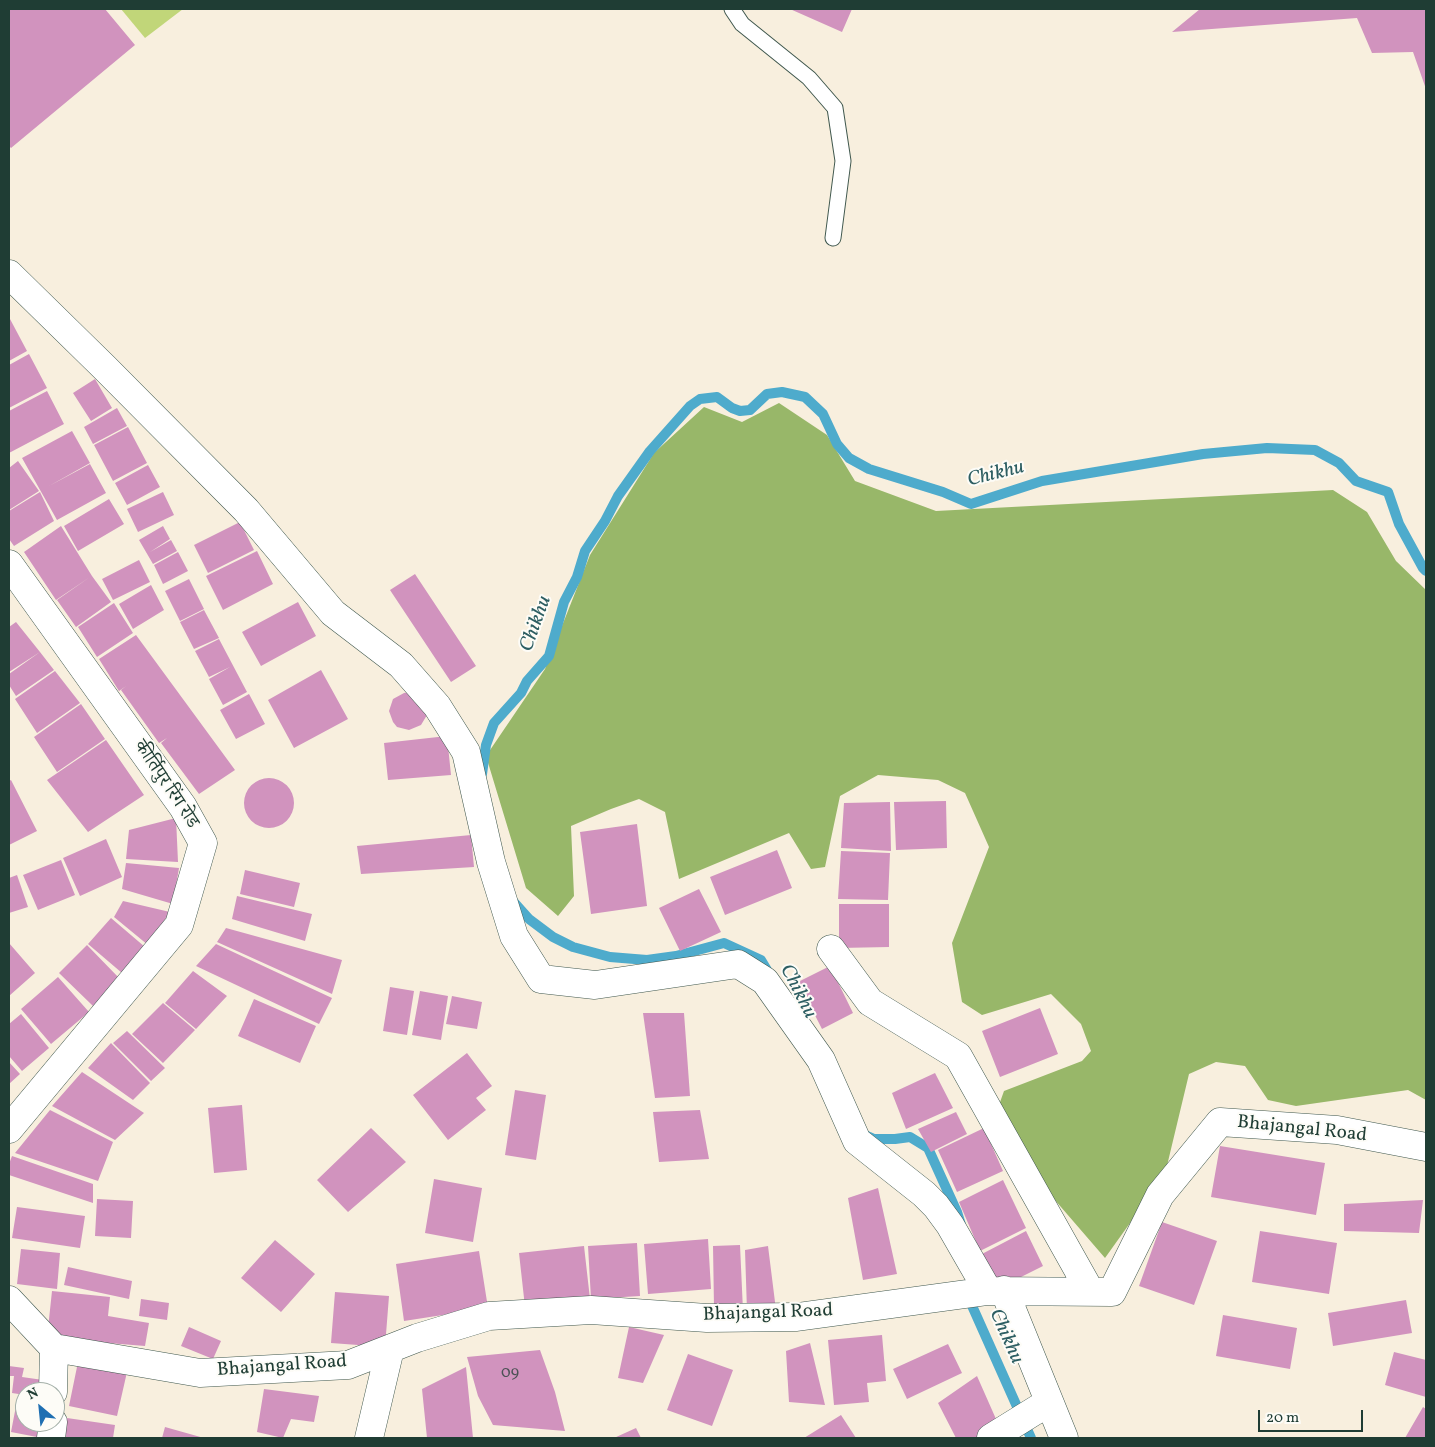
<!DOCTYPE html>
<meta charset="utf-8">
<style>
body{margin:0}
#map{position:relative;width:1435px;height:1447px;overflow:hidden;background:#f8efde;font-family:Vollkorn,serif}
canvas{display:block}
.frame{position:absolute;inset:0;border:10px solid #1f3d34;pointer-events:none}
.north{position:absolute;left:15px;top:1382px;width:50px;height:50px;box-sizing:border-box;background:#fdfcf7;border:1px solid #a4b0a9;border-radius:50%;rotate:332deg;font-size:14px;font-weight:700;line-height:20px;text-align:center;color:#1f3d34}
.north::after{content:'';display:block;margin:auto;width:18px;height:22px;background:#1f6fb2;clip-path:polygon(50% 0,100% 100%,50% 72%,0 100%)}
.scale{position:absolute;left:1258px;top:1410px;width:105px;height:22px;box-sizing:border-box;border:2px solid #1f3d34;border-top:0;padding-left:6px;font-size:15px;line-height:18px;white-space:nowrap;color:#1f3d34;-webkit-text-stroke:4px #fdfcf7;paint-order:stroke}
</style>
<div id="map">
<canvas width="1435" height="1447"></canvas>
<div class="frame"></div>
<div class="north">N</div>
<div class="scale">20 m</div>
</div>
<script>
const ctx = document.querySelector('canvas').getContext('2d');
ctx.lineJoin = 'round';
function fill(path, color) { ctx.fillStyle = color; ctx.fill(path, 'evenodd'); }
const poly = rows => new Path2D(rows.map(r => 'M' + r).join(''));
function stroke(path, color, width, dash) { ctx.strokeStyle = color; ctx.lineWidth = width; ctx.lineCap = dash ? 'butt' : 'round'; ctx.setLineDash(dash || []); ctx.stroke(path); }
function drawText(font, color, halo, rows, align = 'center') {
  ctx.font = font + ' Vollkorn,"Noto Serif Devanagari",serif'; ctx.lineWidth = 4; ctx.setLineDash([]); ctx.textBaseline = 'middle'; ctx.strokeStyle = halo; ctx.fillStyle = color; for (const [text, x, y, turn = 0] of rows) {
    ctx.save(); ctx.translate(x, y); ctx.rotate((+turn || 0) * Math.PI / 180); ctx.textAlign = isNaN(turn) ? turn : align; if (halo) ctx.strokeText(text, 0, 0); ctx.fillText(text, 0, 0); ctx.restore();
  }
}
fill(poly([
 [121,9,183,9,145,38]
]), '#c1d679');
fill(poly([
 [779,403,827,435,855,481,936,511,1333,490,1367,512,1396,561,1426,590,1426,1100,1408,1090,1296,1106,1268,1100,1245,1066,1216,1062,1189,1074,1165,1174,1105,1258,1048,1192,999,1105,1004,1091,1082,1061,1091,1051,1081,1024,1051,994,982,1015,962,1002,952,943,989,847,965,793,938,780,878,775,840,796,825,867,811,869,789,833,679,879,665,812,639,799,611,809,571,826,574,896,558,916,526,888,486,756,545,669,590,555,654,453,704,407,742,422]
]), '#98b769');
stroke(poly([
 [482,774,486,745,494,723,521,693,527,681,549,656,564,602,577,577,585,551,605,521,618,496,650,451,690,406,700,399,717,397,732,408,740,411,750,410,767,394,782,392,805,397,823,414,837,444,849,458,869,469,943,492,971,504,1042,481,1203,454,1267,448,1315,450,1339,463,1356,481,1388,492,1399,524,1423,568,1426,571],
 [512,900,529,919,553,937,573,947,610,957,647,960,676,956,724,943,761,960,770,975],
 [865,1135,874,1139,895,1139,910,1137,928,1148,957,1212,961,1225],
 [969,1295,969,1299,1031,1438]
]), '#4eabcc', 10);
fill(poly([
 [9,9,105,9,135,45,11,148,9,146],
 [790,9,852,9,842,32],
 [1200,9,1426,9,1426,89,1413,52,1372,53,1357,18,1172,32],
 [10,319,27,351,9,361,9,320],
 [29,354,47,388,9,408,9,365],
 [95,379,112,408,91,421,73,393],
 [47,391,64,424,9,453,9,411],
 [117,408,127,426,93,444,84,427],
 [128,427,147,463,113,481,94,445],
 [72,431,90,463,49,486,90,464,106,493,57,520,22,458],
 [18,461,39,491,9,510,9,468],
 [148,465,160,487,127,505,115,483],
 [40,492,54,521,14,546,9,539,9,511],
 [163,492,174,515,138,532,127,509],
 [109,499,124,524,78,551,64,526],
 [240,522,254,550,208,573,194,545],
 [61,526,92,576,111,602,76,627,57,600,90,577,56,600,24,552],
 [163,526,170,539,150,552,171,540,177,551,153,564,139,540],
 [257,551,273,584,223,610,206,576],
 [178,552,188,571,163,584,154,565],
 [139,560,150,582,113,600,102,579],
 [415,574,476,666,451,682,390,590],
 [189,579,204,609,180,621,165,591],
 [151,585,164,610,133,629,119,604],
 [298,602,316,636,261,666,242,632],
 [114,603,133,633,97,657,78,627],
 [204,610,219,638,194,649,180,622],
 [16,622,40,652,9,672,9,627],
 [136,635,235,770,199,794,161,743,167,738,159,743,121,690,126,686,119,691,99,659],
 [219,639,247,692,223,705,209,679,230,667,209,677,195,651],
 [40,652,54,670,16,696,9,685,9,674],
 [321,670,348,719,294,748,268,700],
 [55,671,80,703,37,733,15,699],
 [410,692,427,715,421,725,409,730,397,727,393,722,389,711,393,699,404,693],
 [249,694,265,724,236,739,220,710],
 [81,704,105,739,57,772,34,737],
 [447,736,451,775,388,780,384,743],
 [106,740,144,795,88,832,47,780],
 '244 803a25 25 0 1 1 50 0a25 25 0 1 1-50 0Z',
 [11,780,37,831,9,845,9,781],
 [946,801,947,848,896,850,894,802],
 [890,802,891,851,841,848,844,803],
 [176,818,178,862,126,859,129,830],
 [637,824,647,906,591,914,580,832],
 [471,835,474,867,361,874,357,846],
 [106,839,122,877,80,896,63,858],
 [777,850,792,888,725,915,710,877],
 [841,851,890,853,888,900,838,899],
 [61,860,75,895,38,910,23,875],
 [126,863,179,868,173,904,122,889],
 [245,870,300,883,294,907,240,894],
 [17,875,28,907,9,913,9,878],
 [699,889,721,932,680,951,659,908],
 [237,896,312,914,305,941,232,919],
 [123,901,170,912,148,945,114,917],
 [839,904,889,904,889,947,839,948],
 [111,918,145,947,122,973,88,944],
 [226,928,342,960,332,994,217,942],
 [9,943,35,973,9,996],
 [216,944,332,998,319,1024,196,966],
 [87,945,120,979,93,1006,59,973],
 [830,966,853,1013,822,1029,798,982],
 [193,971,227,996,196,1029,165,1003],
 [58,977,89,1012,51,1044,21,1009],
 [390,987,414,991,407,1035,383,1031],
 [420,991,448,996,441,1040,412,1035],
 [452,996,482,1002,477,1029,446,1024],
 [254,999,316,1026,300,1063,238,1036],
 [163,1003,195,1030,163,1063,132,1034],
 [1040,1008,1058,1054,1000,1077,982,1031],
 [643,1013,684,1013,690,1096,655,1098],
 [21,1014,49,1048,22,1071,9,1056,9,1024],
 [127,1031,165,1068,151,1081,113,1043],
 [111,1043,150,1083,133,1100,88,1068],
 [467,1053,492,1086,476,1098,486,1110,448,1140,413,1095],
 [9,1062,20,1074,9,1084],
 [82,1072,144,1113,115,1140,52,1106],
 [935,1073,953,1108,906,1129,892,1093],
 [515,1090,546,1095,536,1160,505,1155],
 [242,1105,247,1170,214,1173,208,1108],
 [50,1110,113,1142,98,1181,15,1153],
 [700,1110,709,1159,659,1162,653,1112],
 [956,1112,967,1134,931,1152,918,1129],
 [371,1128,406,1162,348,1212,317,1180],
 [984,1128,1003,1171,957,1192,938,1150],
 [1220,1146,1325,1163,1316,1215,1211,1197],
 [12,1156,93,1184,93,1203,9,1175,9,1164],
 [434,1179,482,1188,473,1242,425,1233],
 [1003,1180,1026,1228,980,1251,959,1202],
 [878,1188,897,1274,863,1280,848,1198],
 [97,1199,133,1201,131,1238,95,1236],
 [1423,1200,1419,1233,1344,1231,1344,1204],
 [17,1207,85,1216,80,1248,12,1238],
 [1162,1222,1217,1241,1194,1305,1139,1286],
 [1026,1231,1043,1266,999,1288,980,1255],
 [1260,1231,1337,1243,1329,1294,1252,1282],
 [708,1239,711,1289,648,1294,644,1244],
 [275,1240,315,1274,281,1312,241,1278],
 [637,1243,640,1296,591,1299,588,1246],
 [740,1245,743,1311,714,1307,713,1246],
 [584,1246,590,1299,525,1307,519,1253],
 [768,1246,776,1310,747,1311,745,1250],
 [21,1249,60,1253,57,1289,17,1284],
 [479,1251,488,1308,404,1321,396,1264],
 [68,1267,132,1281,129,1299,64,1285],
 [52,1291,110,1297,108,1316,149,1323,145,1346,47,1338],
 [335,1292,389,1296,385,1347,331,1343],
 [141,1299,169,1303,167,1320,139,1316],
 [1406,1300,1412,1333,1333,1346,1328,1313],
 [1223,1315,1297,1328,1290,1369,1216,1356],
 [189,1327,221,1341,213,1359,181,1346],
 [629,1327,664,1335,643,1383,618,1378],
 [882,1335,886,1381,867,1383,869,1402,834,1405,828,1340],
 [810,1343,825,1405,789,1402,786,1351],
 [948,1344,962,1373,907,1399,893,1369],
 [540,1350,555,1392,565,1431,493,1425,478,1396,467,1357],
 [1394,1352,1426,1360,1426,1397,1385,1385],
 [688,1354,733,1370,712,1426,667,1410],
 [78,1362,127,1372,117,1416,69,1406],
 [9,1366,24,1368,22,1377,43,1380,41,1392,25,1392,25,1395,12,1393,14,1376,9,1376],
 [466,1367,473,1438,427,1438,422,1389],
 [977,1376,996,1419,987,1438,956,1438,938,1403],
 [264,1389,319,1396,314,1422,291,1419,283,1438,257,1432],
 [16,1406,25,1407,25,1422,40,1422,37,1437,11,1432],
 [1423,1407,1426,1409,1426,1438,1405,1438],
 [841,1415,856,1438,804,1438],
 [67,1418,115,1425,113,1438,64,1438],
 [165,1427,204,1438,162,1438],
 [636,1428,641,1438,614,1438]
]), '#d193be');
const service = poly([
 [732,9,742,24,809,78,835,108,843,161,833,238]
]);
const minor = poly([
 [9,274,105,368,246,510,333,613,401,665,437,706,466,752,491,862,514,936,541,979,595,985,738,964,765,981,821,1060,857,1141,924,1194,936,1206,950,1225,988,1291],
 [831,949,870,1002,958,1056,1090,1291],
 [1004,1290,1064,1438],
 [9,1300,54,1348,53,1392],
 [54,1348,200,1373,348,1365,417,1338,489,1316,591,1310,707,1318,797,1317,988,1291,1112,1292,1160,1195,1220,1122,1337,1130,1426,1147],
 [51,1438,53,1422],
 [369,1438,390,1349],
 [991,1438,1049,1402]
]);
const tertiary = poly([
 [9,564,183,807,203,843,179,925,9,1129]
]);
stroke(service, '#40584e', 17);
stroke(minor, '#40584e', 29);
stroke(tertiary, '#40584e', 29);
stroke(service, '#fff', 15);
stroke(minor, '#fff', 28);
stroke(tertiary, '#fff', 28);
drawText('16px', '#4c5256', null, [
 ["09",510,1374]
]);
drawText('19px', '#1f3d34', '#fdfcf7', [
 ["कीर्तिपुर रिंग रोड",165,785,56],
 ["Bhajangal Road",1302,1130,6],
 ["Bhajangal Road",768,1314,-2],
 ["Bhajangal Road",282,1367,-4]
]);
drawText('italic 20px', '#2d5e62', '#fdfcf7', [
 ["Chikhu",996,475,-14],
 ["Chikhu",537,624,-70],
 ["Chikhu",797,992,63],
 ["Chikhu",1005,1337,66]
]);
</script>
